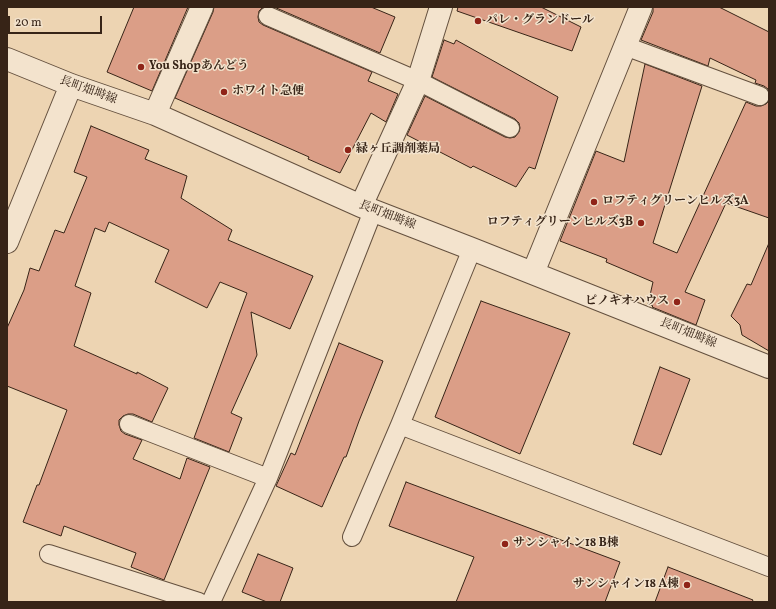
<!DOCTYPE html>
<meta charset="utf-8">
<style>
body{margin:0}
#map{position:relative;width:776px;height:609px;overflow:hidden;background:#edd4b2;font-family:Vollkorn,serif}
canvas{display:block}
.frame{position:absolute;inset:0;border:8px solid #372417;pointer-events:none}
.scale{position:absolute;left:8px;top:16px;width:94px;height:18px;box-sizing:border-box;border:2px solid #372417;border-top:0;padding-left:5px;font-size:12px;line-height:14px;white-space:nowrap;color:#372417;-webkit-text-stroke:3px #f3e3cd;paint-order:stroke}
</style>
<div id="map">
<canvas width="776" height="609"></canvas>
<div class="frame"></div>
<div class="scale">20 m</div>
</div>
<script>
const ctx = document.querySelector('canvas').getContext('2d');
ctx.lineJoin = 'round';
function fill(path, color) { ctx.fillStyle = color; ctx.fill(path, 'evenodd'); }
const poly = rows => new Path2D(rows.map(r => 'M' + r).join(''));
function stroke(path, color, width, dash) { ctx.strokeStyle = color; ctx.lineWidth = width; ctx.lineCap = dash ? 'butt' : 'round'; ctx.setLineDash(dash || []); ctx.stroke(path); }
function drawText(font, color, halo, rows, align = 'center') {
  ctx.font = font + ' Vollkorn,"Noto Serif JP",serif'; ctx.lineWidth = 3; ctx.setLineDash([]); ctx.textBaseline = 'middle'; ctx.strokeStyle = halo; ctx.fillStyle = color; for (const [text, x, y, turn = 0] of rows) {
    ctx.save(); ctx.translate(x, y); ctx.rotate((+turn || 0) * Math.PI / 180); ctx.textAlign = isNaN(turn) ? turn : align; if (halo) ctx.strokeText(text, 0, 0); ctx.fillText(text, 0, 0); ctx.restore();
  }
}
const building = poly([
 [134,7,188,7,152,91,107,72,134,7],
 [214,7,263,7,259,11,258,17,259,22,263,25,372,72,368,81,398,94,386,122,371,113,340,173,308,159,309,157,175,98,213,12,214,7],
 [274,7,371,7,395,17,380,53,274,7],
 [458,7,541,7,581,27,572,51,457,11,458,7],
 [653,7,719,7,769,32,769,91,768,89,764,86,755,83,756,80,710,58,708,66,641,40,653,12,653,7],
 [444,40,454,44,456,40,558,97,535,169,529,167,516,187,473,166,471,168,407,135,425,96,505,137,510,138,515,137,519,132,520,128,519,123,515,119,432,77,444,40],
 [645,64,702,86,653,243,677,253,746,102,756,106,761,106,766,104,769,101,769,218,726,203,685,292,705,300,696,325,652,307,653,306,648,304,653,282,606,262,607,259,560,241,596,151,624,162,645,64],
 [91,126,149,150,145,159,187,176,181,198,232,230,228,240,313,276,290,329,251,312,257,355,231,413,242,418,229,452,194,438,247,293,220,282,207,308,155,282,169,250,109,222,105,232,95,228,75,286,91,293,74,346,137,374,137,372,168,388,152,422,133,414,128,414,123,416,119,420,119,425,121,431,125,434,142,440,133,459,180,479,187,458,210,467,164,580,131,567,136,553,64,526,61,536,23,522,37,485,39,485,67,410,7,386,7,328,24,290,30,268,39,271,55,230,64,233,87,177,74,172,91,126],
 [769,243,769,351,742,335,740,325,731,316,747,284,751,285,769,243],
 [481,301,570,333,520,454,435,417,481,301],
 [339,343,383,361,359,421,346,457,344,457,322,507,276,486,291,453,295,455,339,343],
 [660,367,690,379,661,455,633,444,660,367],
 [406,482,620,562,605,602,456,602,474,557,389,526,406,482],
 [258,554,293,568,280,602,267,602,242,592,258,554],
 [668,567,753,600,752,602,655,602,668,567]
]);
fill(building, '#db9e87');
stroke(building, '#372417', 1);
const service = poly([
 [268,16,418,81,510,128],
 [625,46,760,96],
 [129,424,268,478],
 [400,425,769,567],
 [352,537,400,425,472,249],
 [49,554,199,602],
 [211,602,268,478,373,211]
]);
const minor = poly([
 [7,59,71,85,155,114,361,206,472,249,769,367],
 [155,114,202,7],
 [361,206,418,81,441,7],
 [7,242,71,85],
 [533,273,641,7]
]);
stroke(service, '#64503e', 20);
stroke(minor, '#64503e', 24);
stroke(service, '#f3e3cd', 18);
stroke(minor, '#f3e3cd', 22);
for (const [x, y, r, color] of [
 [478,21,4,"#8f2418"],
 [141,67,4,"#8f2418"],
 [224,92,4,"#8f2418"],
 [348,150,4,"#8f2418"],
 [594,202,4,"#8f2418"],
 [641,223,4,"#8f2418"],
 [677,302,4,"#8f2418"],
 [505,544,4,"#8f2418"],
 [687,585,4,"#8f2418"]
]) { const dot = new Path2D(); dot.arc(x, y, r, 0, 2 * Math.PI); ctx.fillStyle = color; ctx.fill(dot); stroke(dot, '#f3e3cd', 1.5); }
drawText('bold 12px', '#372417', '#f3e3cd', [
 ["パレ・グランドール",486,21],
 ["You Shopあんどう",149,67],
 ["ホワイト急便",232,92],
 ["緑ヶ丘調剤薬局",356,150],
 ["ロフティグリーンヒルズ3A",602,202],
 ["ロフティグリーンヒルズ3B",633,223,"right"],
 ["ピノキオハウス",669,302,"right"],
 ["サンシャイン18 B棟",513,544],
 ["サンシャイン18 A棟",679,585,"right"]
], 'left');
drawText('12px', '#372417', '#f3e3cd', [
 ["長町畑塒線",88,91,20],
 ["長町畑塒線",387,216,21],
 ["長町畑塒線",688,334,22]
]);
</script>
